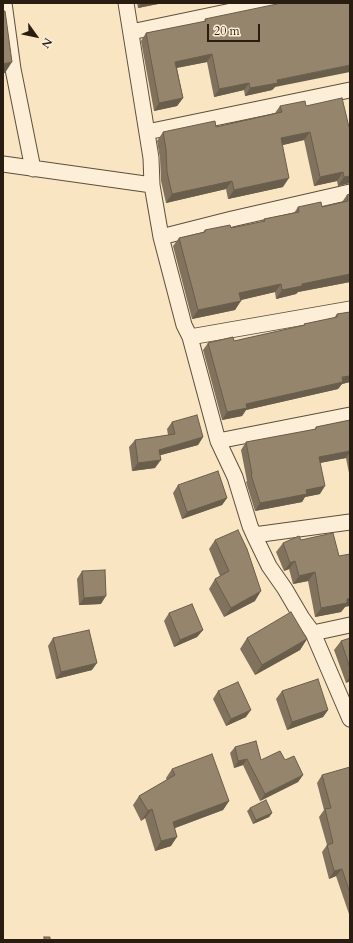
<!DOCTYPE html>
<style>
body{margin:0}
#map{position:relative;width:353px;height:943px;overflow:hidden;background:#fae5c2;font-family:Cardo,serif}
canvas{display:block}
.frame{position:absolute;inset:0;border:4px solid #291d11;pointer-events:none}
.north{position:absolute;left:16px;top:16px;width:40px;height:40px;-webkit-text-stroke:3px #fceed7;paint-order:stroke;rotate:123deg;font-size:11px;font-weight:700;line-height:16px;text-align:center;color:#291d11}
.north::after{content:'';display:block;margin:auto;width:14px;height:18px;background:#291d11;clip-path:polygon(50% 0,100% 100%,50% 72%,0 100%)}
.scale{position:absolute;left:207px;top:24px;width:53px;height:18px;box-sizing:border-box;border:2px solid #291d11;border-top:0;padding-left:5px;font-size:12px;line-height:14px;white-space:nowrap;color:#291d11;-webkit-text-stroke:3px #fceed7;paint-order:stroke}
</style>
<div id="map">
<canvas width="353" height="943"></canvas>
<div class="frame"></div>
<div class="north">N</div>
<div class="scale">20 m</div>
</div>
<script>
const ctx = document.querySelector('canvas').getContext('2d');
ctx.lineJoin = 'round';
const poly = rows => new Path2D(rows.map(r => 'M' + r).join(''));
function stroke(path, color, width, dash) { ctx.strokeStyle = color; ctx.lineWidth = width; ctx.lineCap = dash ? 'butt' : 'round'; ctx.setLineDash(dash || []); ctx.stroke(path); }
function fill(path, color) { ctx.fillStyle = color; ctx.fill(path, 'evenodd'); }
const minor = poly([
 [4,3,13,69,33,169],
 [126,3,151,158,152,185,161,237,184,325,190,337,218,441,235,477,250,526,254,535,269,566,285,589,302,618,313,633,350,719],
 [131,32,270,3],
 [147,132,350,90],
 [3,164,152,185],
 [161,237,232,219,350,192],
 [190,337,350,309],
 [218,441,350,415],
 [254,535,350,522],
 [313,633,350,625]
]);
stroke(minor, '#5d4f3d', 17);
stroke(minor, '#fceed7', 15);
fill(poly([
 [137,3,163,3,138,8],
 [205,19,275,87,272,90,245,96,244,90,214,97,207,62,177,68,183,98,177,106,154,111,141,41,146,33,204,22],
 [280,106,306,106,349,127,350,127,350,183,338,186,337,181,314,186,304,140,282,145,283,187,228,199,226,189,166,203,161,181,160,158,157,141,163,132,216,127,275,113],
 [350,194,350,282,298,292,296,294,276,299,275,292,240,300,235,310,192,319,173,246,179,238,203,232,205,230,231,228,262,222,264,219,294,213,298,207,322,207,342,202,347,195],
 [350,312,350,382,342,384,338,389,246,410,242,416,222,420,203,350,208,343,234,341,303,326,304,324,334,318,337,314],
 [350,420,350,478,346,458,320,463,320,494,305,497,302,502,255,511,246,482,247,481,241,450,246,442,314,430,316,427],
 [172,422,203,437,198,445,160,455,155,468,132,471,129,447,135,440,168,435,167,429],
 [178,485,227,498,222,505,182,519,173,493],
 [215,540,255,601,224,617,209,589,215,579,220,576,209,549],
 [301,540,345,607,341,612,315,617,308,581,293,584,289,569,284,571,276,552,283,543],
 [82,571,101,604,79,605,77,579],
 [169,613,203,630,197,637,174,647,164,621],
 [53,638,92,670,56,679,48,646],
 [247,638,307,639,300,650,255,675,240,649],
 [350,638,350,681,346,683,334,650,341,641],
 [218,691,246,717,226,726,213,699],
 [282,691,328,710,323,717,287,730,276,699],
 [235,747,261,760,285,760,303,775,298,782,260,801,243,765,234,768,230,753],
 [172,769,229,801,223,810,175,828,171,846,155,851,145,818,141,821,133,805,139,796,167,780,166,778],
 [350,769,350,914,349,914,336,876,329,879,322,852,327,845,319,817,324,810,317,783,322,775],
 [250,808,272,813,269,817,253,824,247,811]
]), '#81725e');
fill(poly([
 [142,3,163,3,138,8],
 [212,54,207,62,170,69,175,62],
 [12,62,5,73,3,73,3,64],
 [350,65,350,72,275,87,272,90,245,96,250,88,277,80],
 [249,83,244,90,214,97,219,89],
 [183,98,177,106,154,111,159,103],
 [310,132,304,140,275,147,281,138],
 [343,172,337,181,314,186,320,177],
 [350,176,350,183,338,186,344,177],
 [289,178,283,187,228,199,234,190],
 [232,181,226,189,166,203,172,194],
 [350,274,350,282,298,292,296,294,276,299,282,290,302,284],
 [281,284,275,292,233,302,239,293],
 [241,301,235,310,192,319,198,310],
 [350,376,350,382,342,384,338,389,246,410,242,416,222,420,227,412,246,404],
 [203,437,198,445,154,457,159,450],
 [350,451,350,452,346,458,314,464,319,457],
 [161,460,155,468,132,471,138,463],
 [325,486,320,494,305,497,302,502,255,511,260,503,306,490],
 [227,498,222,505,182,519,187,512],
 [295,561,289,569,284,571,290,563],
 [315,572,308,581,293,584,299,576],
 [261,591,255,601,224,617,231,608],
 [106,596,101,604,79,605,84,598],
 [350,598,350,606,345,607,341,612,315,617,321,608],
 [203,630,197,637,174,647,180,640],
 [307,639,300,650,255,675,262,665],
 [97,663,92,670,56,679,61,672],
 [350,676,350,681,346,683],
 [251,710,246,717,226,726,231,719],
 [328,710,323,717,287,730,292,722],
 [247,759,243,765,234,768,238,761],
 [303,775,298,782,260,801,265,794],
 [229,801,223,810,167,831,173,822],
 [152,809,145,818,141,821,148,811],
 [272,813,269,817,253,824,256,820],
 [177,837,171,846,155,851,161,841],
 [342,869,336,876,329,879,334,871]
]), '#695d4c');
const building = poly([
 [279,3,350,3,350,65,277,80,278,83,250,88,249,83,219,89,212,54,175,62,183,98,159,103,146,33,206,21,205,19,277,4,279,3],
 [3,11,5,11,12,62,3,64,3,11],
 [342,98,349,127,350,127,350,176,344,177,343,172,320,177,310,132,281,138,289,178,234,190,232,181,172,194,167,172,166,149,163,132,215,121,216,127,282,112,280,106,305,101,306,106,342,98],
 [350,194,350,274,302,284,302,286,282,290,281,284,239,293,241,301,198,310,179,238,205,232,205,230,230,225,231,228,265,221,264,219,299,212,298,207,321,202,322,207,348,201,347,195,350,194],
 [350,312,350,376,342,377,343,382,246,404,247,408,227,412,208,343,233,337,234,341,305,325,304,324,337,317,337,314,350,312],
 [197,415,203,437,159,450,161,460,138,463,135,440,175,434,172,422,197,415],
 [350,420,350,451,319,457,325,486,306,490,307,494,260,503,251,475,252,474,246,442,316,429,316,427,350,420],
 [218,471,227,498,187,512,178,485,218,471],
 [238,530,247,549,261,591,231,608,215,579,229,571,215,540,238,530],
 [333,533,339,556,350,554,350,598,347,599,347,603,321,608,315,572,299,576,295,561,290,563,283,543,299,536,301,540,333,533],
 [105,570,106,596,84,598,82,571,105,570],
 [192,604,203,630,180,640,169,613,192,604],
 [291,612,307,639,262,665,247,638,291,612],
 [89,630,97,663,61,672,53,638,89,630],
 [350,638,350,668,341,641,350,638],
 [318,679,328,710,292,722,282,691,318,679],
 [238,682,251,710,231,719,218,691,238,682],
 [256,741,261,760,280,751,285,760,294,756,303,775,265,794,247,759,238,761,235,747,256,741],
 [212,754,229,801,173,822,177,837,161,841,152,809,148,811,139,796,175,775,172,769,212,754],
 [350,767,350,893,342,869,334,871,327,845,333,843,325,809,331,808,322,775,350,767],
 [266,800,272,813,256,820,250,808,266,800],
 [44,937,50,937,50,940,44,940,44,937]
]);
fill(building, '#96856d');
stroke(building, '#695d4c', 1);
</script>
